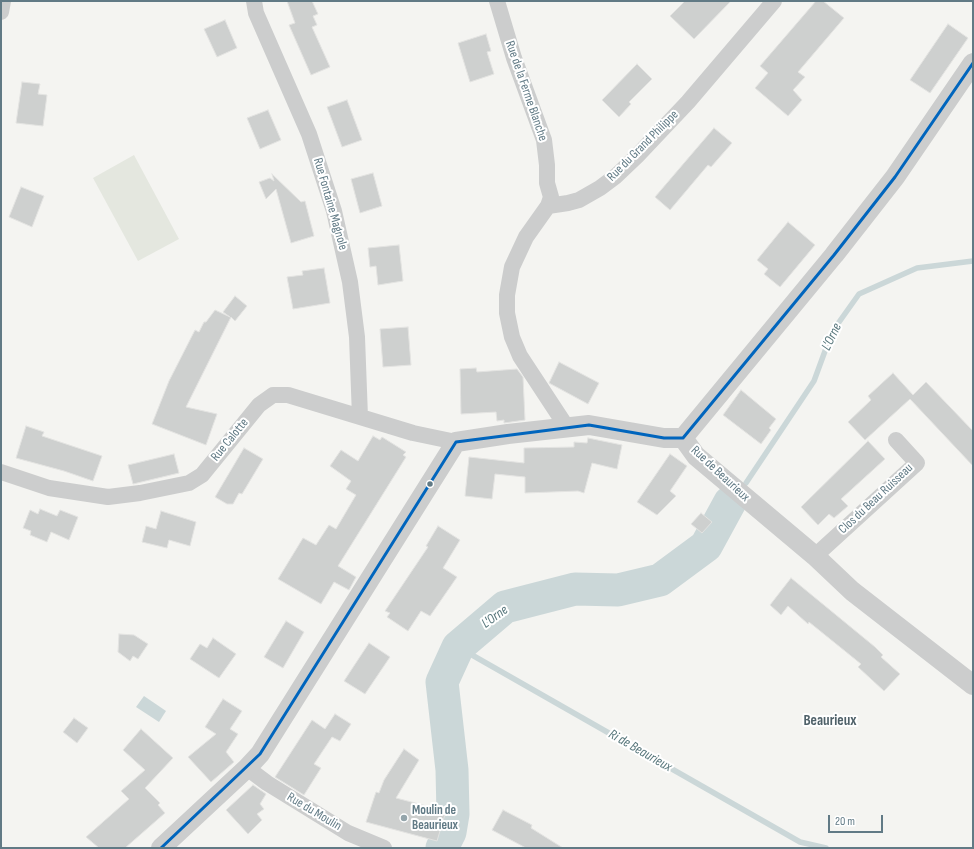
<!DOCTYPE html>
<style>
body{margin:0}
#map{position:relative;width:974px;height:849px;overflow:hidden;background:#f4f4f1;font-family:"Sofia Sans Condensed",sans-serif}
canvas{display:block}
.frame{position:absolute;inset:0;border:2px solid #617a85;pointer-events:none}
.scale{position:absolute;left:828px;top:815px;width:55px;height:18px;box-sizing:border-box;border:2px solid #617a85;border-top:0;padding-left:5px;font-size:12px;line-height:14px;white-space:nowrap;color:#617a85;-webkit-text-stroke:3px #fff;paint-order:stroke}
</style>
<div id="map">
<canvas width="974" height="849"></canvas>
<div class="frame"></div>
<div class="scale">20 m</div>
</div>
<script>
const ctx = document.querySelector('canvas').getContext('2d');
ctx.lineJoin = 'round';
function fill(path, color) { ctx.fillStyle = color; ctx.fill(path, 'evenodd'); }
const poly = rows => new Path2D(rows.map(r => 'M' + r).join(''));
function stroke(path, color, width, dash) { ctx.strokeStyle = color; ctx.lineWidth = width; ctx.lineCap = dash ? 'butt' : 'round'; ctx.setLineDash(dash || []); ctx.stroke(path); }
function drawText(font, color, halo, rows, align = 'center') {
  ctx.font = font + ' "Sofia Sans Condensed",sans-serif'; ctx.lineWidth = 4; ctx.setLineDash([]); ctx.textBaseline = 'middle'; ctx.strokeStyle = halo; ctx.fillStyle = color; for (const [text, x, y, turn = 0] of rows) {
    ctx.save(); ctx.translate(x, y); ctx.rotate((+turn || 0) * Math.PI / 180); ctx.textAlign = isNaN(turn) ? turn : align; if (halo) ctx.strokeText(text, 0, 0); ctx.fillText(text, 0, 0); ctx.restore();
  }
}
fill(poly([
 [134,155,179,239,138,261,93,178]
]), '#e4e7df');
fill(poly([
 [144,696,166,711,159,722,136,707]
]), '#cbd7d8');
stroke(poly([
 [746,483,814,381,832,332,859,294,917,268,973,261],
 [458,647,800,842,826,848]
]), '#cbd7d8', 5.5);
stroke(poly([
 [442,848,450,832,453,814,452,770,442,682,458,647,505,607,575,589,618,590,660,580,706,546,730,502]
]), '#cbd7d8', 33);
const building = poly([
 [287,1,312,1,318,14,313,16,317,25,312,27,330,67,311,75,289,25,295,23,287,1],
 [685,1,731,1,694,39,670,16,685,1],
 [816,1,823,1,844,18,798,72,805,77,793,90,802,100,788,116,755,88,768,73,760,66,816,1],
 [225,20,237,48,217,57,204,29,225,20],
 [948,24,968,38,930,93,910,80,948,24],
 [486,34,491,51,487,52,494,74,470,82,458,43,486,34],
 [637,64,652,79,629,102,631,104,619,117,602,100,637,64],
 [22,82,40,84,38,94,47,95,43,126,16,123,22,82],
 [347,100,362,140,342,147,327,107,347,100],
 [268,110,281,140,260,149,247,118,268,110],
 [714,128,732,143,711,167,708,165,670,210,655,197,714,128],
 [373,173,382,206,360,213,351,179,373,173],
 [272,174,301,202,305,201,314,236,291,243,276,189,266,199,259,182,270,178,274,181,272,174],
 [21,187,44,196,32,227,9,217,21,187],
 [788,222,815,245,780,287,764,274,768,269,757,260,788,222],
 [399,245,403,281,378,285,376,266,370,267,368,248,399,245],
 [324,268,330,303,293,309,287,277,303,275,302,271,324,268],
 [235,296,247,306,235,321,231,317,186,407,217,414,206,445,152,424,169,381,195,330,199,332,204,322,206,322,215,310,230,317,223,312,235,296],
 [408,327,411,365,383,367,380,329,408,327],
 [559,362,599,383,588,404,549,383,559,362],
 [476,368,477,372,517,369,523,377,525,420,504,423,504,420,497,421,496,412,461,414,460,369,476,368],
 [893,373,913,395,926,382,973,431,973,466,910,399,865,440,848,422,871,400,868,396,893,373],
 [741,390,776,419,769,428,771,430,761,444,723,415,741,390],
 [26,426,44,432,42,436,102,456,93,481,64,471,16,458,26,426],
 [373,436,380,440,382,437,406,452,403,455,406,457,338,566,356,577,349,590,334,582,321,604,278,579,303,538,316,545,329,525,336,529,356,495,346,489,351,481,330,466,341,450,358,461,373,436],
 [588,438,622,445,617,469,592,463,584,493,578,491,525,493,525,477,495,474,492,499,465,496,469,457,524,463,524,448,574,447,574,442,587,443,588,438],
 [868,441,885,459,841,499,848,506,834,518,829,514,818,525,801,507,868,441],
 [244,448,263,459,242,494,239,493,233,504,227,504,215,497,244,448],
 [174,454,179,473,133,484,128,465,174,454],
 [670,454,687,466,670,491,676,496,657,515,637,502,670,454],
 [40,509,57,516,60,510,78,517,69,540,51,532,47,542,30,535,31,531,23,528,30,510,38,514,40,509],
 [161,511,196,522,190,546,169,540,167,548,142,542,146,526,156,529,161,511],
 [701,513,712,522,702,533,691,524,701,513],
 [438,526,460,540,443,568,457,577,430,616,421,611,408,631,387,617,390,613,385,611,428,547,426,546,438,526],
 [791,578,875,647,883,655,881,657,900,674,884,691,858,667,861,664,809,622,808,624,788,606,781,615,770,605,791,578],
 [286,621,304,632,283,668,264,657,286,621],
 [119,634,134,635,148,644,138,659,133,656,130,661,118,652,119,634],
 [213,638,236,654,219,678,190,659,200,644,207,648,213,638],
 [369,643,390,657,365,694,344,681,369,643],
 [223,699,242,711,230,729,238,734,226,752,234,762,211,782,188,757,216,734,205,727,223,699],
 [335,714,351,724,340,741,332,737,314,764,321,768,304,795,275,777,312,720,325,729,335,714],
 [74,718,88,728,77,743,63,732,74,718],
 [141,729,173,758,145,788,160,803,158,805,165,813,125,848,99,848,86,837,129,799,121,791,145,770,123,750,141,729],
 [404,749,419,760,396,798,446,811,437,841,366,822,376,792,379,793,384,780,404,749],
 [253,785,266,794,260,804,264,809,257,814,262,820,248,834,226,810,253,785],
 [503,810,532,825,531,828,563,848,526,848,492,830,503,810]
]);
fill(building, '#ced0cf');
stroke(building, '#e3e3e1', 1);
stroke(poly([
 [254,1,256,13,309,134,334,211,350,282,357,337,360,417],
 [497,1,514,58,544,140,547,165,547,183,551,197,548,206,526,237,512,267,507,295,507,313,512,337,520,356,566,426],
 [1,12,3,1],
 [548,206,568,203,579,200,600,188,616,176,637,156,688,102,774,1],
 [1,472,49,488,108,497,140,493,189,483,202,475,259,405,273,395,288,395,413,433,456,442],
 [815,556,917,463,896,440],
 [247,768,267,783,348,833,384,848]
]), '#cccdcd', 16);
stroke(poly([
 [683,438,834,255,895,177,973,63],
 [683,438,696,456,815,556,852,591,973,685],
 [161,848,247,768,260,754,456,442,508,434,589,425,664,438,683,438]
]), '#cccdcd', 20);
stroke(poly([
 [683,438,834,255,895,177,973,63],
 [161,848,260,754,456,442,589,425,664,438,683,438]
]), '#0065bd', 3);
for (const [x, y, r, color] of [
 [430,484,3.5,"#617a85"],
 [404,818,4,"#94a5ab"]
]) { const dot = new Path2D(); dot.arc(x, y, r, 0, 2 * Math.PI); ctx.fillStyle = color; ctx.fill(dot); stroke(dot, '#fff', 1.5); }
drawText('13px', '#617a85', '#fff', [
 ["Rue de la Ferme Blanche",526,91,71],
 ["Rue du Grand Philippe",643,146,-45],
 ["Rue Fontaine Magnole",330,204,74],
 ["Rue Calotte",230,440,-51],
 ["Rue de Beaurieux",720,474,43],
 ["Clos du Beau Ruisseau",876,499,-43],
 ["Rue du Moulin",314,812,31]
]);
drawText('bold 13px', '#617a85', '#fff', [
 ["Moulin de",412,811],
 ["Beaurieux",412,826]
], 'left');
drawText('italic 14px', '#58777c', '#fff', [
 ["L'Orne",832,337,-64],
 ["L'Orne",495,617,-36],
 ["Ri de Beaurieux",640,751,30]
]);
drawText('bold 15px', '#4f6169', '#fff', [
 ["Beaurieux",830,721]
]);
</script>
